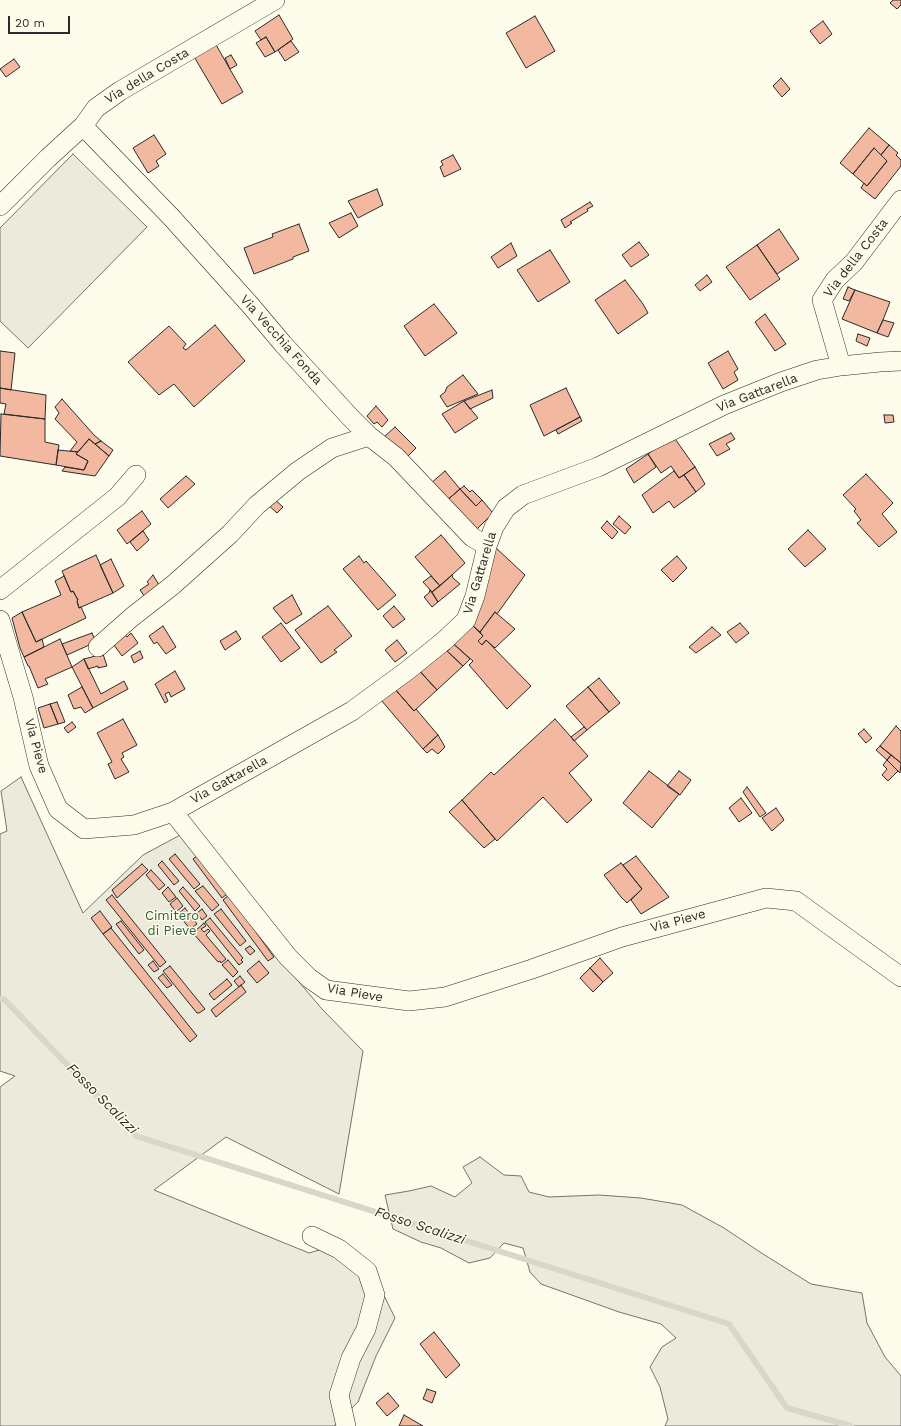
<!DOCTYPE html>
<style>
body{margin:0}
#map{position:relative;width:901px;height:1426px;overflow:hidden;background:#fdfbea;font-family:"Work Sans",sans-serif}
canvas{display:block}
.scale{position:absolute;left:8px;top:16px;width:62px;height:18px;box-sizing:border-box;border:2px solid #2b2b2b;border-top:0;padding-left:5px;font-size:12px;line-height:14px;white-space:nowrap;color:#2b2b2b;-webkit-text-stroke:3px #fdfbea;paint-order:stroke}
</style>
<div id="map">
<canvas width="901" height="1426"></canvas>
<div class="scale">20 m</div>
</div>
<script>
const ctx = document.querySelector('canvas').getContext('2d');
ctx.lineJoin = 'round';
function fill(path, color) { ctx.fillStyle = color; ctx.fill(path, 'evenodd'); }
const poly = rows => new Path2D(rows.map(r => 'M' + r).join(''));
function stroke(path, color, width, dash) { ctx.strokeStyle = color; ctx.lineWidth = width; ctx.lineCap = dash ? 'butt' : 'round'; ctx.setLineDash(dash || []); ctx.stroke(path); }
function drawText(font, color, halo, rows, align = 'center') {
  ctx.font = font + ' "Work Sans",sans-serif'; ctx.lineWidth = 3; ctx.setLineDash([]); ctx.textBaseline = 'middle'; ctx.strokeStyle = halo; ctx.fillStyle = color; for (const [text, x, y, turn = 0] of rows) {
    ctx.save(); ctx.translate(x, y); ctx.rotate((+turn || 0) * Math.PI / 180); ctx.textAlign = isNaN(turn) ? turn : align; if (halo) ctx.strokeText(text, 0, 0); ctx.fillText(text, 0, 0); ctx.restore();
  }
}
const green = poly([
 [73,154,147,227,28,348,0,321,0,228,73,154],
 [21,777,83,913,143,855,182,834,283,963,322,1009,363,1051,339,1194,226,1137,154,1190,309,1253,339,1244,374,1275,395,1318,376,1356,358,1402,334,1426,0,1426,0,1087,15,1076,0,1071,0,834,7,831,1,791,21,777],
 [480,1157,504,1175,521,1176,529,1192,549,1197,599,1195,641,1198,682,1205,724,1228,763,1254,811,1284,862,1293,867,1323,885,1357,901,1376,901,1426,665,1426,668,1419,660,1387,650,1367,662,1347,676,1338,661,1324,619,1312,541,1284,530,1272,523,1248,504,1243,490,1258,469,1263,441,1248,421,1242,393,1229,385,1195,409,1191,431,1186,455,1197,472,1183,463,1167,480,1157]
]);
fill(green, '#ecebdb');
stroke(green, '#74746e', 1);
stroke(poly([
 [0,999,4,999,136,1136,729,1324,787,1408,851,1426]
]), '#d8d7c9', 6);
const building = poly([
 [893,0,901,0,901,5,897,9,890,3,893,0],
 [279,15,293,39,275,52,266,37,261,40,255,31,279,15],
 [535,16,555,51,526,68,506,33,535,16],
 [823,21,832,34,820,44,810,31,823,21],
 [266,37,275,52,265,57,256,43,266,37],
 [291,41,299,52,285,61,278,50,291,41],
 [215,43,243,92,222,104,193,55,215,43],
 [231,55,237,65,230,69,225,58,231,55],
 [14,59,20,67,6,77,0,69,14,59],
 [781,78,790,89,782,97,773,86,781,78],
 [869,128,889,145,881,155,874,148,853,174,840,163,869,128],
 [154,135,166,154,156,161,159,166,148,173,133,148,154,135],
 [889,145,898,153,896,155,901,160,901,166,875,199,861,188,864,183,867,186,887,161,881,155,889,145],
 [874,148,887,161,867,186,853,174,874,148],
 [453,155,461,169,444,177,440,167,443,165,441,161,453,155],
 [377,189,383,205,358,218,348,201,377,189],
 [590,202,593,206,587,209,588,211,570,222,572,223,565,228,561,220,590,202],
 [351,213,358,226,339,238,329,223,351,213],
 [299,224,309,251,293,257,293,259,254,274,244,248,273,237,272,234,299,224],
 [779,229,799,259,777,274,757,245,779,229],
 [639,242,649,255,631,267,622,255,639,242],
 [511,243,517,256,498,268,491,257,511,243],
 [757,245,780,279,750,300,726,267,757,245],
 [550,250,570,282,538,302,517,270,550,250],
 [707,275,712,282,700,291,695,285,707,275],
 [625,280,643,304,648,313,618,334,595,300,625,280],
 [848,287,855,290,849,301,843,299,848,287],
 [855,290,890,302,883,320,877,333,842,319,855,290],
 [434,304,457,333,425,356,404,326,434,304],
 [765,314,786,344,775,351,755,322,765,314],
 [883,320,894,323,888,337,877,333,883,320],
 [215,325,245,361,194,407,174,384,159,395,128,362,169,326,186,344,183,348,186,350,215,325],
 [858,334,870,338,867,346,856,341,858,334],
 [0,351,15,353,11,390,0,388,0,351],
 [728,351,738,369,734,372,738,380,723,389,708,363,728,351],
 [463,375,478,394,447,407,440,396,445,392,447,387,463,375],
 [0,388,46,395,45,419,4,414,6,404,0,403,0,388],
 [566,388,580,417,544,436,530,405,566,388],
 [492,390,493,398,470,409,464,401,492,390],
 [62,399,94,435,101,441,95,444,89,439,78,452,70,451,77,442,55,419,59,413,55,407,62,399],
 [464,401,478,418,455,433,442,414,464,401],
 [376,406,388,420,382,427,377,422,374,424,367,416,376,406],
 [1,414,45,419,45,442,59,445,56,465,0,456,1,414],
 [884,415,893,415,894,422,885,423,884,415],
 [580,417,582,421,558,434,556,430,580,417],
 [395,427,416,448,405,459,384,437,395,427],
 [731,433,735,439,726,444,730,449,717,456,709,444,731,433],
 [673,436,695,467,679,478,671,466,661,473,648,454,673,436],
 [89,439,109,456,95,476,62,471,65,467,84,470,88,461,76,454,89,439],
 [101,441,113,450,109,456,95,444,101,441],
 [58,450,78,452,76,454,88,461,84,470,56,465,58,450],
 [648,454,656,467,634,483,626,469,648,454],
 [695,467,705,484,696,492,684,475,695,467],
 [445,471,460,489,445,502,430,484,445,471],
 [674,471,679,478,684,475,696,492,674,508,669,501,653,513,642,495,674,471],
 [866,474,893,503,882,514,897,532,879,547,857,523,861,520,854,511,856,509,843,495,866,474],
 [186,476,195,484,168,508,160,499,186,476],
 [464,486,470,492,472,490,482,500,476,506,460,489,464,486],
 [460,489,476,506,482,500,493,513,473,533,445,502,460,489],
 [273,498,283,507,277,513,266,503,273,498],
 [142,511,151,524,127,544,117,530,142,511],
 [619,516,631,527,625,534,613,524,619,516],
 [607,521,618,532,612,539,601,528,607,521],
 [808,530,826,549,805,567,788,549,808,530],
 [143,531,149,540,137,551,130,542,143,531],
 [441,535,465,563,440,586,415,557,441,535],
 [495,547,525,575,497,614,495,612,480,632,470,623,495,547],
 [96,555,113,593,79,608,77,601,78,600,73,591,71,592,62,571,96,555],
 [359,556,364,563,366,561,396,595,378,610,343,569,359,556],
 [677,556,687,568,673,582,661,570,677,556],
 [111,559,124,586,113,593,100,565,111,559],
 [153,575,159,585,145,597,140,590,149,584,147,582,153,575],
 [452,575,453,578,460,584,438,602,432,592,452,575],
 [64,576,71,592,73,591,78,600,77,601,79,608,81,607,86,618,36,642,22,612,61,595,55,581,64,576],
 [431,576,440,586,432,592,423,582,431,576],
 [430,590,438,602,432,607,424,597,429,593,430,590],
 [292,595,302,614,286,624,273,608,292,595],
 [328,606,352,636,334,650,337,652,321,663,295,630,328,606],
 [394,606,405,619,393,628,383,616,394,606],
 [22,612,36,642,42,639,44,647,24,657,20,648,12,618,22,612],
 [495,612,515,629,495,648,486,640,482,645,478,641,483,636,480,632,495,612],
 [281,623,300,648,281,662,262,637,281,623],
 [470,623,483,636,478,641,482,645,486,640,531,686,507,709,469,665,473,661,450,641,470,623],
 [740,623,749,633,736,643,727,632,740,623],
 [163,626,176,647,166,654,157,642,154,644,149,636,163,626],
 [712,627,721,635,696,653,689,647,712,627],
 [236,631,241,639,225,650,220,641,236,631],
 [123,632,127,637,131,633,138,643,122,656,111,641,123,632],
 [92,633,96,642,67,655,62,644,92,633],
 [60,639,72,667,45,679,48,684,38,688,29,666,28,666,24,657,60,639],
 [397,640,407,653,395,662,385,650,397,640],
 [454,644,470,659,463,666,447,651,454,644],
 [446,645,450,649,447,651,463,666,437,690,416,667,446,645],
 [140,651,143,658,134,663,131,656,140,651],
 [103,654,107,666,98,668,98,666,88,669,84,659,103,654],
 [84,659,101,694,124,681,128,689,93,708,72,667,84,659],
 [416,667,437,690,414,711,394,688,416,667],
 [175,671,185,689,171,697,169,692,165,694,168,701,165,703,155,684,175,671],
 [599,678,620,703,609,712,588,687,599,678],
 [82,687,93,708,85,713,81,707,74,709,68,695,82,687],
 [588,687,609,712,587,730,566,706,588,687],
 [394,688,414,711,416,709,438,735,423,749,381,700,394,688],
 [57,702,65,722,58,724,50,704,57,702],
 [50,704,58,724,44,728,38,708,50,704],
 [123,719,137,745,122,753,124,757,121,759,129,772,115,779,108,764,112,762,97,733,123,719],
 [555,719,588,756,569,773,592,800,567,823,543,797,497,841,462,800,491,772,494,775,555,719],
 [72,722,76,727,68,733,64,728,72,722],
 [896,726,901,731,901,763,880,746,896,726],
 [584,727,587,730,574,741,571,737,584,727],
 [864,729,872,738,866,743,858,734,864,729],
 [438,735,445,747,438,754,432,749,427,753,423,749,438,735],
 [880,746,891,755,887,760,876,750,880,746],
 [891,755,901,763,900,773,887,760,891,755],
 [887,760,898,771,888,781,882,775,887,769,883,765,887,760],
 [649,771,679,794,652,828,623,803,649,771],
 [679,771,691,780,680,795,667,786,679,771],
 [747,787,766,813,760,817,743,792,747,787],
 [741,798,752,813,739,822,729,808,741,798],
 [462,800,495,839,484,848,449,812,462,800],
 [776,808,784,820,772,831,762,818,776,808],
 [175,854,200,884,194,889,169,859,175,854],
 [197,856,227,894,222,898,193,859,197,856],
 [636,856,669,897,641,914,631,900,642,889,623,865,636,856],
 [162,861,179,881,174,885,158,865,162,861],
 [621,863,642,889,627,903,621,897,604,875,621,863],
 [142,864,148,870,117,898,112,890,142,864],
 [151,870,165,885,159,890,146,875,151,870],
 [203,886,219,905,212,911,195,891,203,886],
 [168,887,176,897,169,902,162,893,168,887],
 [183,887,200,906,195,911,179,891,183,887],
 [112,895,166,962,160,967,106,900,112,895],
 [229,895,274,957,268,961,223,900,229,895],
 [177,898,183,906,176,912,170,904,177,898],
 [185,908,197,924,190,929,178,914,185,908],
 [202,909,207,916,202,920,197,913,202,909],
 [221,909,246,941,240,946,214,914,221,909],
 [100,911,112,927,103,934,91,918,100,911],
 [210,918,243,958,241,960,243,962,239,965,205,922,210,918],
 [121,921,144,950,139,954,116,924,121,921],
 [204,923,206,926,201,929,204,932,208,929,210,931,206,935,226,959,221,963,220,961,218,962,193,933,204,923],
 [111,928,197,1036,190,1042,103,934,111,928],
 [250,946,255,951,250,955,245,949,250,946],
 [600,958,613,973,603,982,590,968,600,958],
 [228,960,238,972,233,977,222,965,228,960],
 [153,961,159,969,154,972,148,965,153,961],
 [259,961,269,973,257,983,247,971,259,961],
 [170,966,205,1009,199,1013,197,1013,163,971,170,966],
 [590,968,603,982,593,992,580,978,590,968],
 [163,974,172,985,167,988,158,978,163,974],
 [240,976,245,982,239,987,234,981,240,976],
 [227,979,232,985,214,1000,209,994,227,979],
 [241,985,246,992,216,1017,211,1010,241,985],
 [434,1332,460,1365,446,1378,420,1344,434,1332],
 [427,1389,436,1392,432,1403,423,1399,427,1389],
 [388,1393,399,1406,387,1416,376,1403,388,1393],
 [404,1415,423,1426,399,1426,404,1415]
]);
fill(building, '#f2b8a0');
stroke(building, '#2b2b2b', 1);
const street = poly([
 [83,126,172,218,251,306,283,344,350,417,369,436,396,457,472,537,487,546],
 [0,206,48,158,83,126,96,108,120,91,275,0],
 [841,366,822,300,835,280,854,262,901,200],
 [0,590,117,497,136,475],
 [0,620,23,697,39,766,58,809,84,829,134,825,173,812,288,957,309,978,326,990,409,1001,445,997,532,969,622,937,766,898,796,901,901,977],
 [98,647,132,617,173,585,230,534,257,505,298,471,332,448,369,436],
 [173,812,352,711,408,670,445,640,466,620,475,596,487,546,494,527,506,508,523,495,598,467,724,405,781,382,817,370,841,366,880,362,901,361],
 [312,1236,339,1249,367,1271,375,1295,366,1329,351,1358,339,1395,346,1426]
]);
stroke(street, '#2b2b2b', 20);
stroke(street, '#fdfbea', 19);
drawText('13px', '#2b2b2b', '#fdfbea', [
 ["Via della Costa",147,76,-31],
 ["Via della Costa",856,258,-52],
 ["Via Vecchia Fonda",281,340,48],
 ["Via Gattarella",757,393,-21],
 ["Via Gattarella",480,573,-73],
 ["Via Pieve",36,746,75],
 ["Via Gattarella",229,780,-29],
 ["Via Pieve",678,921,-15],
 ["Via Pieve",355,993,10]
]);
drawText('13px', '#34623c', '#fdfbea', [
 ["Cimitero",172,916],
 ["di Pieve",172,931]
]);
drawText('italic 14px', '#2b2b2b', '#fdfbea', [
 ["Fosso Scalizzi",102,1099,45],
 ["Fosso Scalizzi",420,1226,18]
]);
</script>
